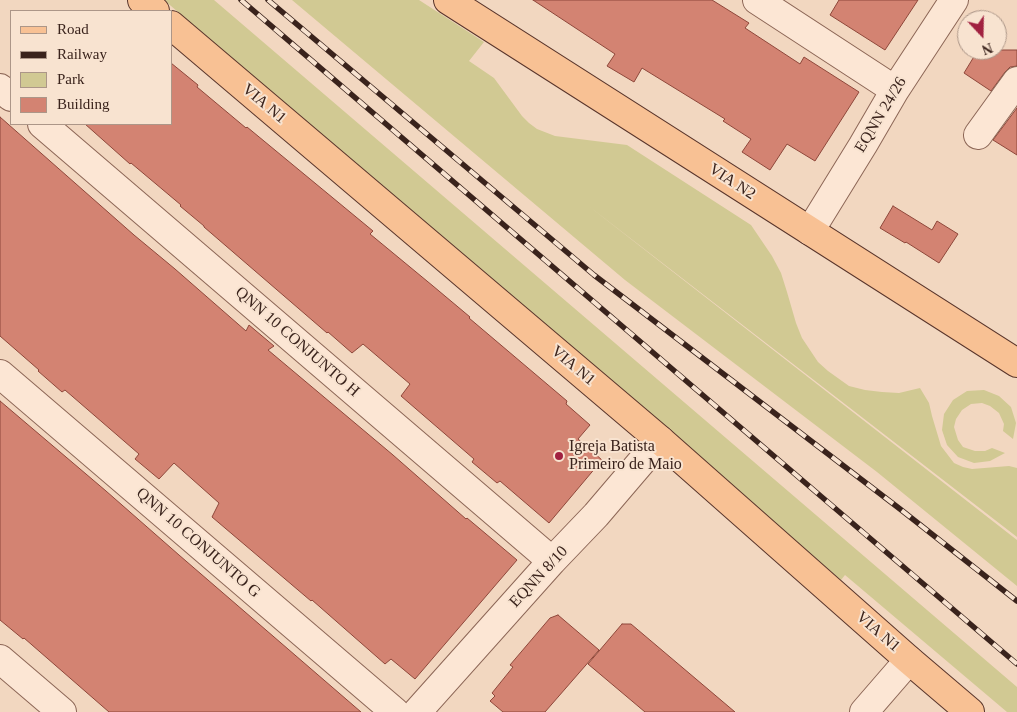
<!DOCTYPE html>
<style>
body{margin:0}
#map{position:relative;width:1017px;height:712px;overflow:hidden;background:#f2d7c0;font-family:"Times New Roman",serif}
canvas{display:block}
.legend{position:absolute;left:10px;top:10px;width:162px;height:115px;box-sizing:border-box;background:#f8e3d0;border:1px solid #ac9688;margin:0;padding:6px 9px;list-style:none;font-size:15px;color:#3a231c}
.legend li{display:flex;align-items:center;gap:10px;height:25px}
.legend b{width:25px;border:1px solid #ac9688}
.north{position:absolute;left:957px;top:10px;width:50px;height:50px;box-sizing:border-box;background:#f8e3d0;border:1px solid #ac9688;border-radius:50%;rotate:159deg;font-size:14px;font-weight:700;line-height:20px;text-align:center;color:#3a231c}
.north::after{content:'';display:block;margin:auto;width:18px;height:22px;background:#a12140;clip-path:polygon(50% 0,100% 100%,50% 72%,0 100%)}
</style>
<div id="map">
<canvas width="1017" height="712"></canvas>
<ul class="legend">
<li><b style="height:6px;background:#f8c194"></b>Road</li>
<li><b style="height:6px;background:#3a231c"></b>Railway</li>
<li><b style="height:14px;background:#d1c993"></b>Park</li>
<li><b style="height:14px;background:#d38372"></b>Building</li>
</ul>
<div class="north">N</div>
</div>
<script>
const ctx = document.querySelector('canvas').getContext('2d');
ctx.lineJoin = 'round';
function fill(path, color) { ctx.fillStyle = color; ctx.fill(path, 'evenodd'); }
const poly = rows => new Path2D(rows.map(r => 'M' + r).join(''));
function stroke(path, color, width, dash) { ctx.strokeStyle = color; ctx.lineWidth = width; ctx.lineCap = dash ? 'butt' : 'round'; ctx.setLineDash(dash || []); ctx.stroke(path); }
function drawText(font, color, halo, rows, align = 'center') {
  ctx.font = font + ' "Times New Roman",serif'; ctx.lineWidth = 4; ctx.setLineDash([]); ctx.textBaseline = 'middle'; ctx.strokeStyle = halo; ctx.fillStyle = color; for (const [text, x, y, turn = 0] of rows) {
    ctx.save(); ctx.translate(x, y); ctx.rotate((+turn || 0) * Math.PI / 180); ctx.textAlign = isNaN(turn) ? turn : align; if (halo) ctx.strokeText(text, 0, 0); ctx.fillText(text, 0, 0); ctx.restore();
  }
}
fill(poly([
 [164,0,214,0,1017,687,1017,712,1007,712,845,575,841,580],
 [292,0,419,0,484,42,469,61,494,78,522,116,529,123,537,129,555,136,627,145,751,225,772,256,781,273,787,292,796,323,802,338,818,362,828,371,849,386,865,390,882,392,899,393,920,388,929,403,932,416,941,446,954,463,963,467,972,469,1009,466,1017,468,1017,537,586,204,1017,540,1017,586,877,472,625,280],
 [984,390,999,396,1011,407,1016,423,1013,439,1003,431,1004,424,999,413,990,406,982,403,971,404,962,410,956,419,954,427,958,440,963,447,975,451,985,451,992,448,1005,453,990,461,974,463,958,457,947,445,942,430,944,414,953,400,967,391]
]), '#d1c993');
const building = poly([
 [533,0,712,0,749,23,745,28,800,64,804,57,859,92,815,161,787,144,770,170,742,152,751,139,723,121,725,119,642,68,634,82,607,66,615,54,533,0],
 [839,0,918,0,885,50,830,15,839,0],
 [978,50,1017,50,1017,66,1010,67,1005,72,991,91,964,73,978,50],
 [171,63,198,85,197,87,246,128,247,127,373,231,370,234,433,286,470,317,469,318,567,401,566,404,590,425,578,439,602,460,549,523,500,481,497,483,472,462,474,459,401,396,410,384,363,344,352,353,328,332,327,333,204,227,204,226,180,206,181,205,131,163,130,164,85,124,171,124,171,63],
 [1017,108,1017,155,993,140,1017,108],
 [0,117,134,235,175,269,246,331,249,325,274,346,268,350,393,455,466,519,467,518,517,560,415,679,391,659,385,664,312,600,311,601,212,517,219,503,174,463,159,479,135,459,139,454,65,390,62,392,38,371,39,370,0,336,0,117],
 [893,206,932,230,937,221,958,234,939,263,906,242,905,243,880,228,893,206],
 [0,401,106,491,179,555,361,712,109,712,24,638,23,639,0,620,0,401],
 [558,615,599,650,545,712,503,712,490,701,495,696,492,693,513,667,510,665,550,618,558,615],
 [622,624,631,624,735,712,645,712,588,664,622,624]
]);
fill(building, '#d38372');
stroke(building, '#8e473a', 1);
const minor = poly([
 [757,0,895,90],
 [0,88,11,97],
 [42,124,552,561],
 [978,135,1017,81],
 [810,231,863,145,895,90,954,0],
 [0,374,395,712],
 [0,659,62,712],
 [417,712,552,561,596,515,660,440],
 [864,712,909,660]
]);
const major = poly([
 [142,0,155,11],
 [448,0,1017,363],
 [171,25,660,440,909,660,970,712]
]);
stroke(minor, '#8c6656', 30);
stroke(major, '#59352b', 30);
stroke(minor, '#fce6d4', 28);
stroke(major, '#f8c194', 28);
const rail = poly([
 [241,0,1017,664],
 [268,0,594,275,900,509,1017,601]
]);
stroke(rail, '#3a231c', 5.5);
stroke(rail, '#f8e3d0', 4, [11]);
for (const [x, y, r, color] of [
 [559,456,5,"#a12140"]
]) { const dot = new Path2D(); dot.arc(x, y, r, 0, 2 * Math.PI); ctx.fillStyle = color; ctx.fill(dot); stroke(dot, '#f8e3d0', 2); }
drawText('16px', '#3a231c', '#f8e3d0', [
 ["VIA N1",264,104,40],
 ["EQNN 24/26",881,115,-59],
 ["VIA N2",732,182,33],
 ["QNN 10 CONJUNTO H",297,342,41],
 ["VIA N1",573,366,40],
 ["QNN 10 CONJUNTO G",198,543,41],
 ["EQNN 8/10",539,577,-47],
 ["VIA N1",878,632,41]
]);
drawText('16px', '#3a231c', '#f8e3d0', [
 ["Igreja Batista",569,447],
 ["Primeiro de Maio",569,465]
], 'left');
</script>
